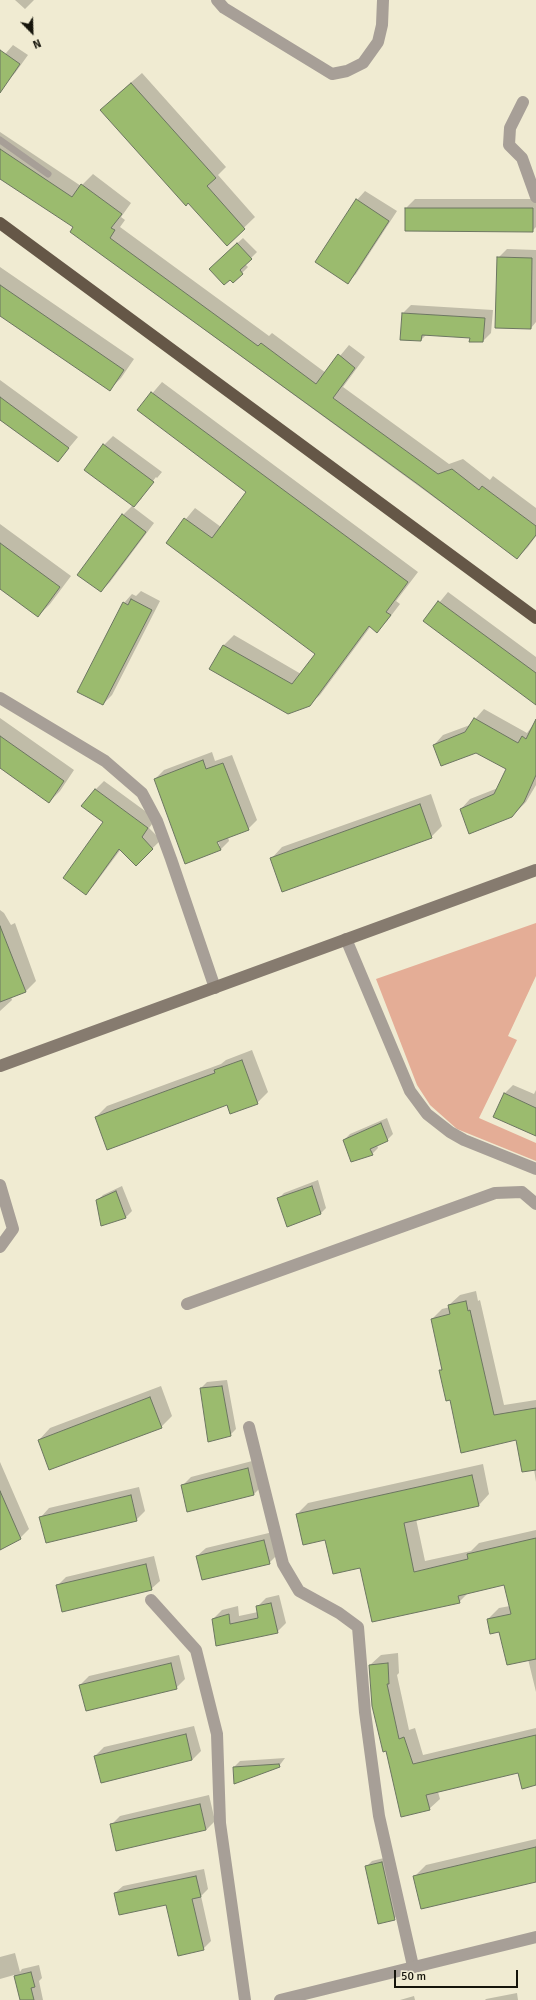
<!DOCTYPE html>
<style>
body{margin:0}
#map{position:relative;width:536px;height:2000px;overflow:hidden;background:#f0ebd2;font-family:Signika,sans-serif}
canvas{display:block}
.north{position:absolute;left:12px;top:12px;width:40px;height:40px;-webkit-text-stroke:3px #f0ebd2;paint-order:stroke;rotate:157deg;font-size:11px;font-weight:700;line-height:16px;text-align:center;color:#15140b}
.north::after{content:'';display:block;margin:auto;width:14px;height:18px;background:#15140b;clip-path:polygon(50% 0,100% 100%,50% 72%,0 100%)}
.scale{position:absolute;left:394px;top:1970px;width:124px;height:18px;box-sizing:border-box;border:2px solid #15140b;border-top:0;padding-left:5px;font-size:12px;line-height:14px;white-space:nowrap;color:#15140b;-webkit-text-stroke:3px #f0ebd2;paint-order:stroke}
</style>
<div id="map">
<canvas width="536" height="2000"></canvas>
<div class="north">N</div>
<div class="scale">50 m</div>
</div>
<script>
const ctx = document.querySelector('canvas').getContext('2d');
ctx.lineJoin = 'round';
function fill(path, color) { ctx.fillStyle = color; ctx.fill(path, 'evenodd'); }
const poly = rows => new Path2D(rows.map(r => 'M' + r).join(''));
function stroke(path, color, width, dash) { ctx.strokeStyle = color; ctx.lineWidth = width; ctx.lineCap = dash ? 'butt' : 'round'; ctx.setLineDash(dash || []); ctx.stroke(path); }
fill(poly([
 [536,923,536,976,508,1036,517,1040,479,1118,536,1143,536,1161,457,1129,430,1105,417,1085,376,979]
]), '#e4ad96');
fill(poly([
 [15,0,34,0,25,9],
 [13,45,28,55,15,73,6,82,0,79,0,60],
 [142,73,226,167,218,175,255,217,227,244,112,99],
 [0,132,81,186,93,174,131,203,121,217,125,220,120,227,269,336,272,333,326,373,349,345,365,357,343,387,449,464,463,459,490,480,493,476,536,508,536,536,528,547,517,558,71,232,75,227,0,178],
 [365,191,397,211,356,274,348,282,357,200],
 [415,199,536,199,536,227,532,231,406,208],
 [243,238,257,252,245,264,248,267,233,282,216,263],
 [507,249,536,250,536,322,531,328,498,258],
 [0,267,134,359,121,378,110,389,0,314],
 [411,305,493,310,491,333,483,341,471,337,427,334,421,340,403,313],
 [0,380,78,437,58,461,0,420],
 [162,382,418,572,396,601,400,604,387,621,377,631,371,626,320,695,309,705,210,668,224,645,234,635,301,674,317,654,167,542,195,508,221,527,248,491,138,410],
 [113,436,162,472,157,478,156,477,141,497,142,498,133,507,154,523,110,582,101,591,123,515,133,505,104,445],
 [0,524,71,576,50,604,38,616,0,588],
 [141,591,160,601,112,695,103,704,124,603,132,594,136,596],
 [448,592,536,657,536,704,424,621],
 [484,709,527,733,536,721,536,785,526,802,516,812,461,809,470,799,498,788,507,769,476,751,434,745,443,735,470,725],
 [0,718,74,770,60,791,49,802,0,767],
 [212,752,215,761,232,755,257,820,248,829,228,837,229,841,220,850,155,779,164,770],
 [216,837,220,846,218,846,215,838],
 [104,781,156,819,149,828,161,840,136,864,121,849,94,885,86,894,105,822,95,790],
 [431,794,442,826,431,837,271,859,282,847],
 [0,910,4,913,11,925,15,923,36,981,26,991,11,997,12,1000,0,1011],
 [252,1050,268,1092,257,1103,228,1104,96,1117,107,1106,221,1064,226,1060],
 [513,1085,534,1094,536,1090,536,1135,504,1094],
 [387,1118,393,1134,387,1140,377,1145,378,1148,372,1154,344,1140,350,1134],
 [318,1180,326,1208,320,1214,278,1199,284,1193],
 [122,1186,132,1211,126,1217,102,1225,97,1201,103,1195],
 [476,1291,478,1301,480,1300,504,1405,536,1400,536,1482,534,1469,517,1439,450,1399,440,1371,443,1368,432,1319,442,1309,450,1307,449,1305,460,1295],
 [227,1380,236,1429,230,1435,201,1388,207,1382],
 [161,1386,172,1416,161,1427,39,1440,50,1428],
 [256,1460,263,1485,254,1494,188,1511,182,1486,191,1477],
 [0,1462,29,1529,20,1538,0,1549],
 [483,1464,489,1494,479,1505,416,1519,425,1561,471,1551,479,1543,536,1530,536,1692,528,1659,488,1619,499,1608,510,1606,504,1584,469,1592,459,1602,361,1567,297,1514,308,1503],
 [139,1487,145,1511,136,1520,41,1517,49,1508],
 [273,1532,278,1554,269,1563,197,1556,206,1548],
 [154,1556,160,1581,151,1589,57,1586,66,1577],
 [279,1595,286,1623,277,1632,217,1644,213,1619,222,1610,238,1606,239,1616,258,1612,257,1607,266,1598],
 [398,1653,399,1673,397,1675,409,1730,415,1728,423,1755,536,1728,536,1784,519,1772,438,1792,440,1799,429,1809,402,1815,370,1665,381,1655],
 [179,1655,185,1679,176,1688,80,1685,89,1676],
 [194,1726,201,1751,192,1760,95,1756,104,1747],
 [285,1758,279,1766,234,1767,240,1761],
 [209,1795,215,1821,206,1830,111,1825,120,1816],
 [536,1839,536,1881,415,1876,426,1865],
 [388,1857,400,1913,394,1919,366,1867,372,1861],
 [204,1869,208,1889,201,1896,211,1941,203,1949,167,1903,115,1893,123,1886],
 [15,1953,20,1972,22,1969,39,1965,42,1978,39,1981,43,2000,21,2000,14,1975,0,1979,0,1957],
 [517,1993,518,2000,485,2000,486,1999],
 [414,1996,415,2000,400,2000]
]), '#0003');
const building = poly([
 [0,50,20,64,0,93,0,50],
 [131,83,216,178,207,186,245,229,227,246,188,203,186,206,100,110,131,83],
 [0,149,72,197,81,184,122,214,111,228,115,230,110,238,258,346,261,343,316,384,338,354,355,368,333,398,438,474,452,469,479,490,482,486,536,526,536,535,517,559,419,485,70,232,73,227,0,179,0,149],
 [356,199,389,221,348,284,315,262,356,199],
 [405,208,533,208,533,232,405,231,405,208],
 [237,243,252,259,240,270,243,274,233,283,230,280,224,285,209,269,237,243],
 [497,257,532,258,531,329,495,328,497,257],
 [0,285,124,370,110,391,0,316,0,285],
 [402,313,485,318,483,342,469,342,470,338,422,335,421,341,400,340,402,313],
 [151,392,408,582,386,612,391,615,377,633,369,626,310,706,288,714,209,669,223,645,292,684,315,654,166,543,184,518,212,538,246,492,137,410,151,392],
 [0,397,69,448,58,462,0,420,0,397],
 [103,444,154,482,134,507,84,470,103,444],
 [122,514,146,532,101,592,77,575,122,514],
 [0,543,60,587,38,617,0,589,0,543],
 [131,599,152,610,103,705,77,692,123,602,128,605,131,599],
 [438,601,536,673,536,705,423,621,438,601],
 [474,718,518,743,522,736,526,739,536,719,536,775,524,802,512,817,469,834,460,809,494,794,506,769,476,753,441,766,433,745,465,732,474,718],
 [0,736,64,781,49,803,0,768,0,736],
 [203,760,206,769,223,763,249,830,217,842,221,850,185,864,154,779,203,760],
 [95,789,148,828,142,837,153,849,136,866,119,849,86,895,63,878,103,822,81,806,95,789],
 [420,804,432,838,282,892,270,858,420,804],
 [0,926,26,992,0,1002,0,926],
 [242,1060,258,1104,230,1114,227,1105,107,1150,95,1117,215,1073,214,1070,242,1060],
 [504,1093,536,1108,536,1136,493,1117,504,1093],
 [381,1123,388,1141,370,1149,373,1155,351,1162,343,1140,381,1123],
 [312,1186,321,1214,287,1227,277,1198,312,1186],
 [116,1191,126,1218,101,1226,96,1200,116,1191],
 [466,1301,468,1311,470,1310,494,1415,536,1408,536,1470,522,1472,516,1440,461,1453,450,1400,446,1401,439,1370,442,1370,431,1319,450,1314,448,1305,466,1301],
 [222,1386,231,1436,208,1442,200,1388,222,1386],
 [150,1397,162,1428,49,1470,38,1440,150,1397],
 [248,1468,254,1495,187,1512,181,1485,248,1468],
 [472,1475,479,1506,404,1523,414,1572,468,1559,467,1554,536,1538,536,1659,507,1665,499,1632,490,1634,487,1619,511,1614,504,1585,458,1596,460,1603,372,1622,360,1568,333,1574,325,1540,303,1545,296,1514,472,1475],
 [0,1491,21,1539,0,1550,0,1491],
 [131,1495,137,1521,46,1543,39,1517,131,1495],
 [264,1540,270,1564,202,1580,196,1556,264,1540],
 [146,1564,152,1590,62,1612,56,1585,146,1564],
 [271,1603,278,1633,216,1646,212,1619,229,1614,230,1624,258,1618,256,1606,271,1603],
 [171,1663,177,1689,86,1711,79,1685,171,1663],
 [388,1663,389,1684,387,1684,399,1739,404,1737,413,1764,536,1735,536,1785,522,1789,518,1773,426,1795,430,1810,401,1817,386,1751,383,1752,372,1706,369,1665,388,1663],
 [186,1734,192,1760,101,1783,94,1756,186,1734],
 [279,1764,280,1767,234,1784,233,1767,279,1764],
 [200,1804,206,1830,116,1851,110,1824,200,1804],
 [536,1847,536,1882,421,1909,413,1876,536,1847],
 [382,1862,395,1920,378,1924,365,1866,382,1862],
 [196,1876,201,1897,192,1899,204,1950,178,1956,166,1905,119,1915,114,1893,196,1876],
 [31,1972,35,1987,31,1988,34,2000,20,2000,14,1976,31,1972]
]);
fill(building, '#9bbb6e');
stroke(building, '#6c7661', 1);
stroke(poly([
 [0,140,48,174]
]), '#a79f97', 7);
stroke(poly([
 [217,0,224,8,332,74,347,71,363,63,378,42,382,25,383,0],
 [523,102,510,128,509,145,522,158,536,197],
 [0,698,105,761,142,793,157,821,171,859,215,988],
 [346,939,410,1091,427,1114,450,1132,464,1140,536,1169],
 [0,1185,13,1229,0,1247],
 [187,1304,495,1193,522,1192,536,1204],
 [249,1427,283,1564,299,1591,339,1613,358,1627,365,1712,379,1816,413,1966],
 [151,1600,196,1650,217,1734,220,1823,245,2000]
]), '#a79f97', 12);
stroke(poly([
 [280,2000,536,1937]
]), '#a79f97', 12);
stroke(poly([
 [0,1066,536,870]
]), '#867b6f', 12);
stroke(poly([
 [0,223,536,618]
]), '#655747', 12);
</script>
